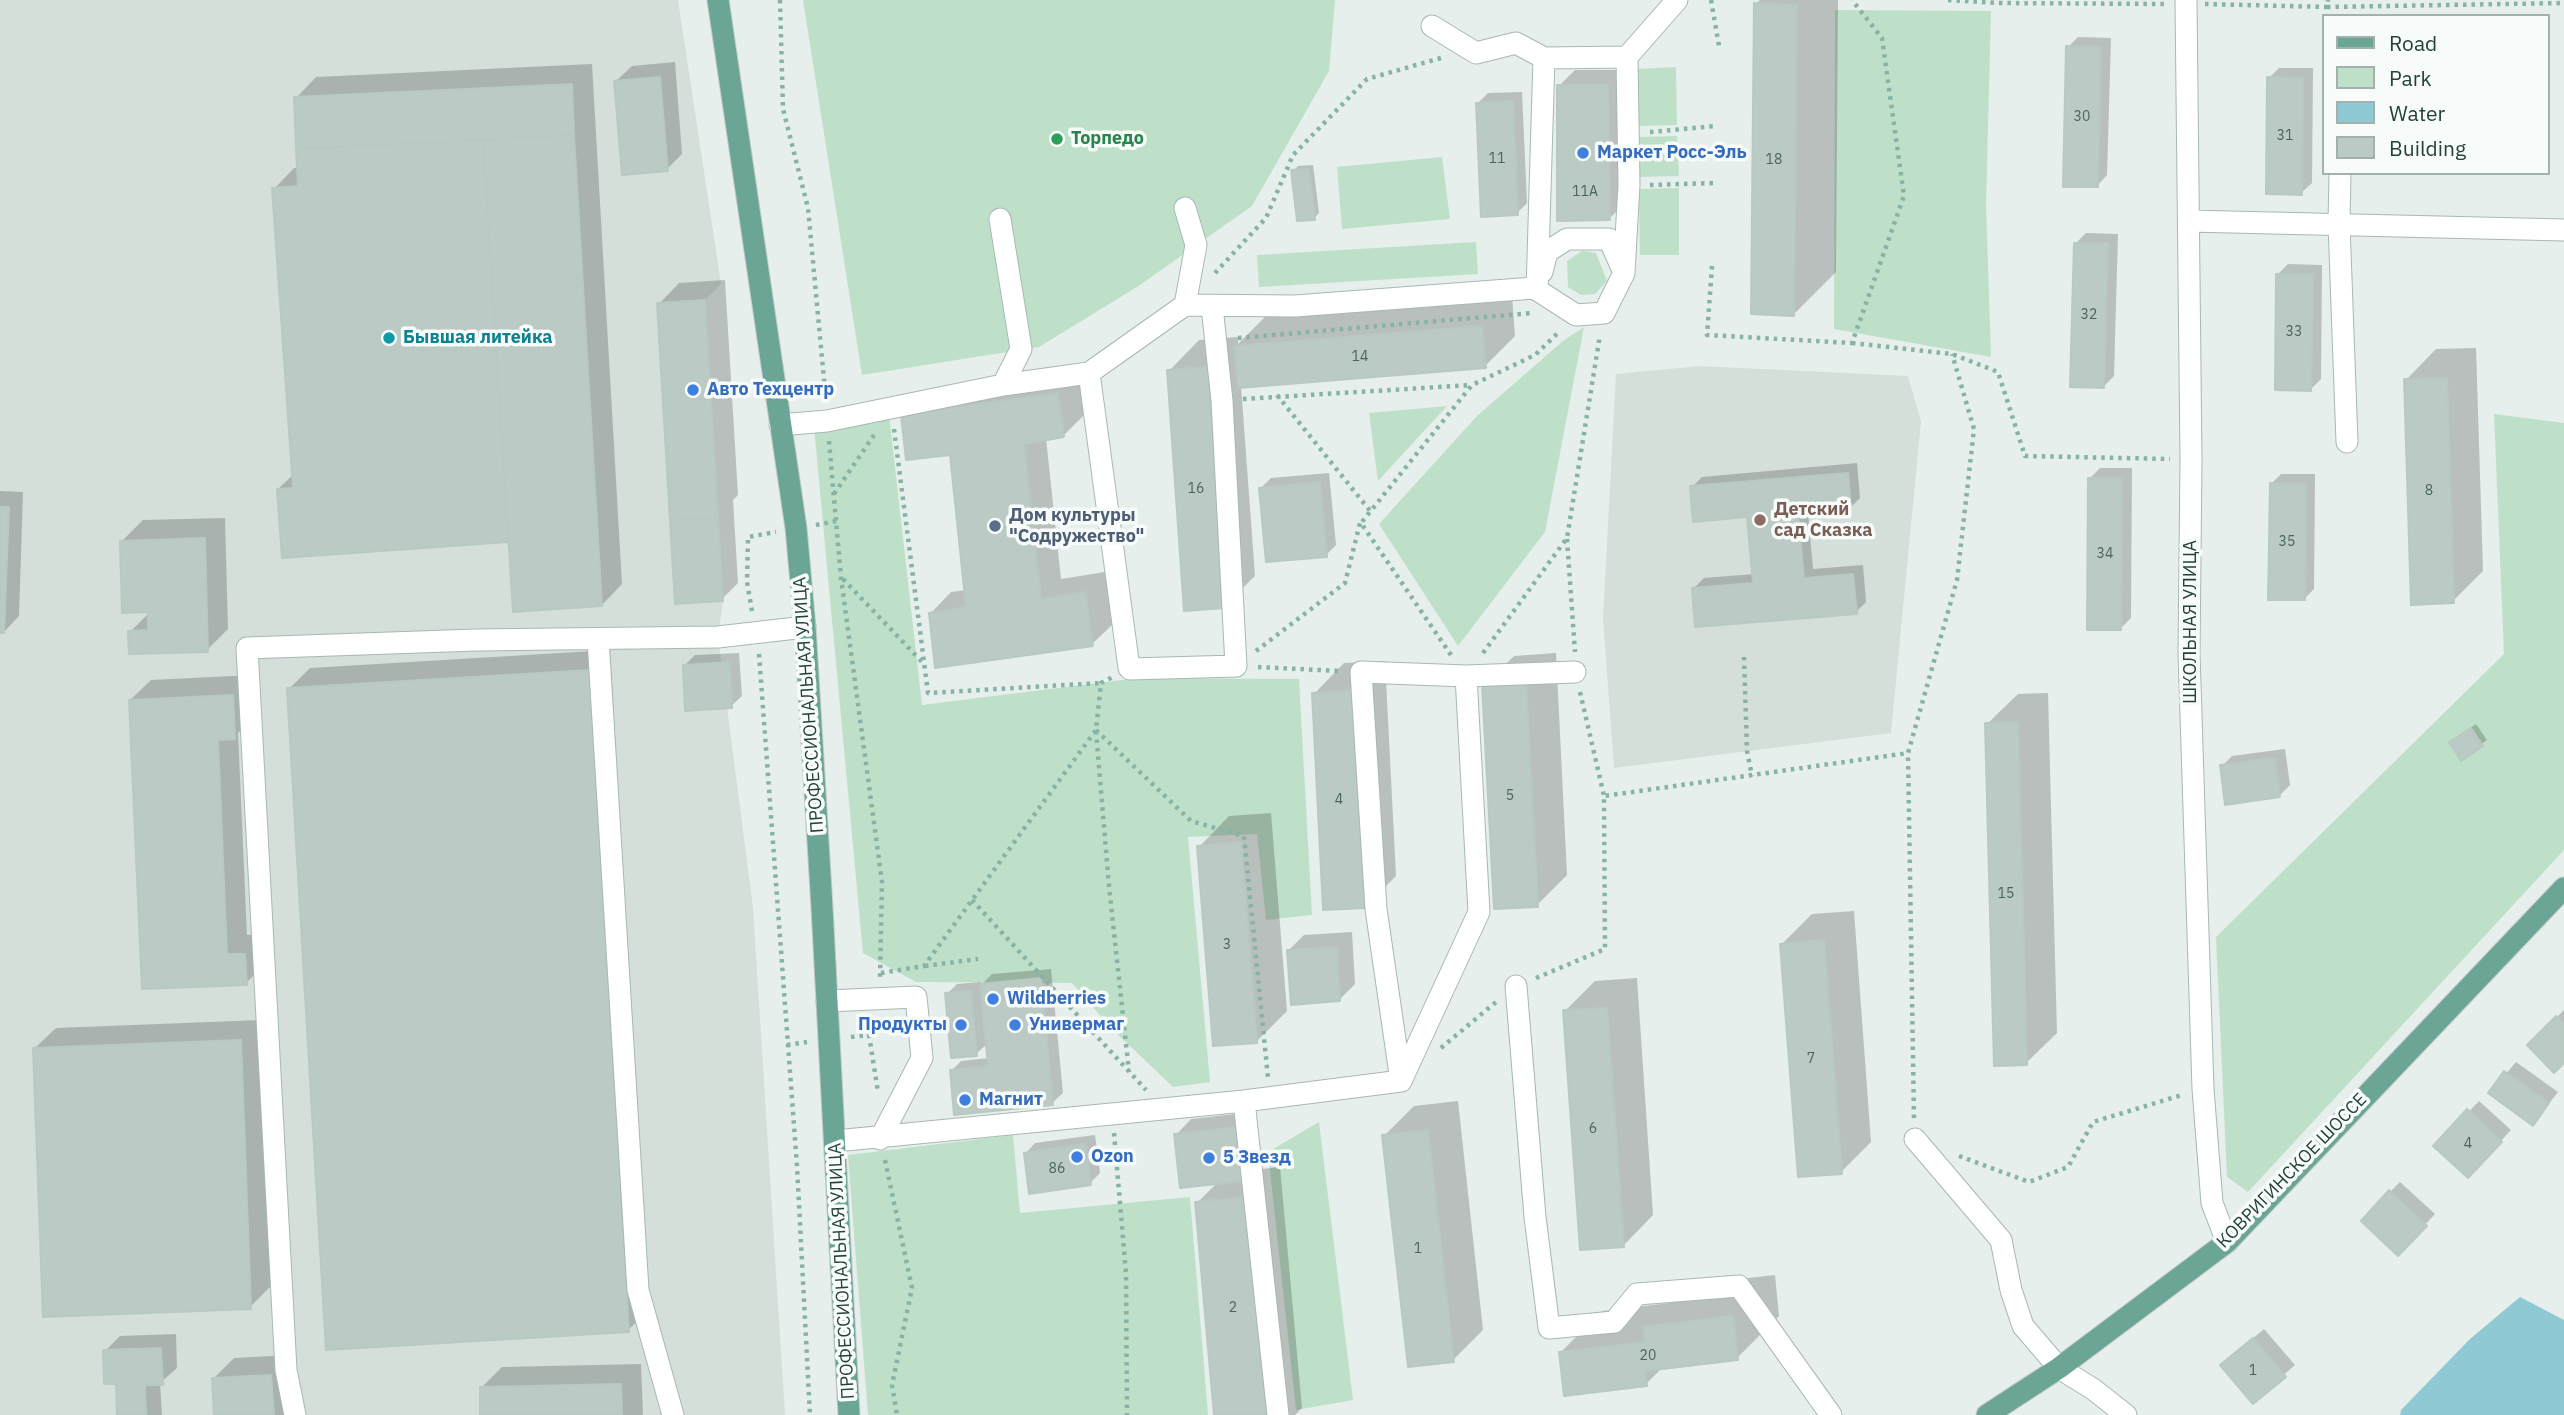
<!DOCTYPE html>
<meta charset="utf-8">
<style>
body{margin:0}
#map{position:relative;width:2564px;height:1415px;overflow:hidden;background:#e6efeb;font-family:"IBM Plex Sans",sans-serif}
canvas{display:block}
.legend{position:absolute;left:2322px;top:14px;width:228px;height:161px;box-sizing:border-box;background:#f7fbf9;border:2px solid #a3b1ad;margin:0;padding:9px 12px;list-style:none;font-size:21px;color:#24423a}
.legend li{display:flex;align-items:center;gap:14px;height:35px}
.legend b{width:35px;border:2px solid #a3b1ad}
</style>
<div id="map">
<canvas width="2564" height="1415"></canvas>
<ul class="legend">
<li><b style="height:9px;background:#6aa596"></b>Road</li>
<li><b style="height:19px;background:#bfe0c8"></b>Park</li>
<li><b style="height:19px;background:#8ec9d4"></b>Water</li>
<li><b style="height:19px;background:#bbcac4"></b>Building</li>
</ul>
</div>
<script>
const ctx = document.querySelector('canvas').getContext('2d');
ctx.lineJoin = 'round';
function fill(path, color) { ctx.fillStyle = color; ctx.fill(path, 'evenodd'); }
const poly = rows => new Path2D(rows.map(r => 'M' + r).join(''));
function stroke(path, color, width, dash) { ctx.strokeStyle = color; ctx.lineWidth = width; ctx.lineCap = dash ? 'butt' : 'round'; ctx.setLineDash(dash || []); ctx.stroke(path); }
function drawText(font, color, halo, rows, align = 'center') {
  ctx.font = font + ' "IBM Plex Sans",sans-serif'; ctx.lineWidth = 7; ctx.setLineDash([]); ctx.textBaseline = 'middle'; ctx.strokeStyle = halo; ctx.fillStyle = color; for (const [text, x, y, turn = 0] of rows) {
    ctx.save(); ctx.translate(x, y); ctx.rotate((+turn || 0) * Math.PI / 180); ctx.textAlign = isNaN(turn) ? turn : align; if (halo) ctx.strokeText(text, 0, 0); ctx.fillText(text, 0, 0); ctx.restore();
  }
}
fill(poly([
 [0,0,678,0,721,284,705,300,723,601,718,637,753,908,785,1415,0,1415],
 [1700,366,1908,376,1921,421,1891,733,1614,768,1603,618,1616,374]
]), '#d4dfda');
fill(poly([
 [803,0,1335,0,1329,71,1252,206,1137,287,1039,347,862,375],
 [1835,10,1991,11,1986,205,1991,357,1834,329],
 [1676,67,1677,125,1639,126,1638,69],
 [1677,136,1679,176,1640,177,1639,137],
 [1442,157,1450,219,1342,229,1337,167],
 [1679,188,1679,255,1640,255,1639,189],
 [1476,242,1478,274,1259,287,1257,255],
 [1582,251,1596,253,1607,281,1595,294,1581,295,1568,287,1567,261],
 [1584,327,1545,532,1458,646,1379,524,1477,416,1563,341],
 [1447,406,1378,481,1369,413],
 [889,414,922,705,1138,678,1299,679,1312,915,1266,920,1257,834,1188,837,1210,1082,1173,1087,1110,1027,1072,983,916,982,863,953,814,427],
 [2494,414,2564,423,2564,850,2248,1192,2227,1177,2216,937,2504,654],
 [1319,1122,1353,1400,1296,1410,1268,1152],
 [1013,1135,1020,1213,1190,1197,1208,1415,868,1415,848,1155]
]), '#bfe0c8');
fill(poly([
 [2520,1297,2564,1320,2564,1415,2400,1415,2401,1410,2470,1339]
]), '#8ec9d4');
fill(poly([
 [1760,0,1838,0,1836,272,1794,314,1756,4],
 [2078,37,2111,38,2107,175,2097,186,2068,47],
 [675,62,682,154,667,169,616,81,632,66],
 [592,64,622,584,602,605,510,540,283,556,278,489,294,474,274,189,294,168,299,168,296,98,316,77],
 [2279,68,2313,68,2312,183,2301,193,2269,78],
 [1575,70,1623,70,1625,203,1610,218,1559,86],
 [1522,92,1527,203,1517,213,1478,103,1488,93],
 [1313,165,1319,213,1314,218,1293,171,1298,166],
 [2086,233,2118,234,2114,376,2104,386,2076,243],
 [2288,264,2322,265,2321,379,2311,389,2278,274],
 [725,280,738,495,733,500,738,583,722,599,659,304,679,283],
 [1512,296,1515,336,1485,366,1241,386,1255,576,1224,606,1169,371,1199,340,1238,337,1238,344,1266,316],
 [2476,348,2483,571,2453,601,2406,380,2436,349],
 [1078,373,1084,415,1063,436,1046,438,1061,579,1105,572,1113,624,1092,644,931,613,951,592,966,590,951,453,902,415],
 [1857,463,1860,498,1850,508,1808,512,1813,569,1863,565,1866,602,1856,612,1693,589,1704,578,1754,574,1749,515,1692,487,1702,477],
 [2100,468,2132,468,2131,618,2120,629,2090,478],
 [1329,473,1336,545,1326,555,1261,488,1271,478],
 [2281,474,2315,474,2314,589,2304,599,2271,484],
 [0,491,23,492,19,616,4,632,0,631],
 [225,518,228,629,207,650,130,632,152,610,122,541,143,520],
 [610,650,649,1310,628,1330,289,689,310,668],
 [739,653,742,696,731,706,684,666,695,655],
 [1556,653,1567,875,1537,905,1484,686,1514,656],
 [1385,661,1396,876,1366,906,1314,694,1344,663],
 [253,675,255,717,238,733,247,935,265,934,267,962,246,983,143,987,130,700,151,680],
 [2048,693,2057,1033,2026,1063,1987,724,2018,694],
 [2476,724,2487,740,2462,758,2456,738],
 [2285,749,2290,785,2279,796,2222,766,2232,756],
 [1271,813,1287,1011,1257,1041,1199,847,1229,816],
 [1854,911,1871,1142,1841,1172,1782,944,1812,914],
 [1352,932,1355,984,1340,999,1288,951,1304,935],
 [1051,969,1063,1093,1052,1103,951,1071,961,1061,989,1058,988,1043,976,1054,947,994,957,984,981,982,981,985,992,974],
 [1637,978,1653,1215,1623,1246,1565,1011,1595,981],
 [2564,1010,2564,1061,2529,1045],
 [261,1020,271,1286,250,1307,35,1048,56,1028],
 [2516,1062,2558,1092,2533,1124,2490,1093],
 [1458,1101,1483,1330,1453,1360,1384,1136,1414,1106],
 [2479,1101,2511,1130,2478,1166,2436,1146],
 [1253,1112,1253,1170,1280,1167,1302,1408,1295,1415,1216,1415,1197,1203,1217,1183,1176,1135,1191,1119],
 [1095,1135,1100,1173,1090,1183,1025,1154,1035,1143],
 [2400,1182,2435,1214,2398,1254,2390,1192],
 [1775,1275,1779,1316,1737,1358,1663,1367,1646,1384,1560,1353,1602,1311,1669,1303,1687,1285],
 [2264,1329,2295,1365,2253,1402,2233,1355],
 [176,1334,177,1368,160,1383,162,1415,119,1415,117,1382,105,1351,120,1336],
 [291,1355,295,1415,216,1415,213,1379,234,1358],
 [641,1364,643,1415,482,1415,481,1388,502,1367]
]), '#0003');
const building = poly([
 [1754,3,1797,5,1794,316,1751,314,1754,3],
 [2066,46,2101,47,2098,187,2063,187,2066,46],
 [660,77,668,171,622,175,614,81,660,77],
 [2267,77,2303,78,2302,195,2266,194,2267,77],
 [572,84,574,135,296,149,294,97,572,84],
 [1557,85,1608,85,1610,220,1557,221,1557,85],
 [1513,101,1518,215,1481,217,1476,103,1513,101],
 [574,135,602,606,513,612,483,140,574,135],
 [483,140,508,542,282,558,277,489,293,488,272,188,298,186,296,149,483,140],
 [1309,169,1315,220,1297,221,1291,170,1309,169],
 [2074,243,2108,243,2104,388,2070,387,2074,243],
 [2276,274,2313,274,2311,391,2275,390,2276,274],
 [705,300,718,518,670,520,657,303,705,300],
 [1482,326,1486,368,1238,388,1234,346,1482,326],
 [1208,367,1225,608,1184,611,1167,370,1208,367],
 [2447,378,2454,603,2411,605,2404,379,2447,378],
 [1058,393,1064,437,1024,444,1041,599,1085,592,1093,646,935,668,929,613,966,607,950,455,906,460,901,415,1058,393],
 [1848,473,1851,510,1798,514,1804,578,1853,574,1857,614,1695,627,1692,588,1753,583,1747,517,1693,522,1690,486,1848,473],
 [2088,478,2122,478,2121,630,2087,630,2088,478],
 [1320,482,1327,557,1266,562,1259,488,1320,482],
 [2270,483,2306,484,2305,600,2268,600,2270,483],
 [0,507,9,507,4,633,0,633,0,507],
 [718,518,723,601,675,604,670,520,718,518],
 [205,538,208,652,129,654,128,631,148,630,148,612,122,613,120,541,205,538],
 [730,662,732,708,685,711,683,665,730,662],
 [590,670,629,1332,326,1350,287,688,590,670],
 [1526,683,1538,907,1494,909,1482,685,1526,683],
 [1356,690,1367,908,1323,910,1312,693,1356,690],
 [233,695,235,739,218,740,227,954,245,954,247,985,142,989,129,700,233,695],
 [2018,722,2027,1065,1994,1066,1985,723,2018,722],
 [2471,728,2483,746,2461,761,2449,742,2471,728],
 [2275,758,2280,797,2225,805,2220,765,2275,758],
 [1241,842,1257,1043,1213,1046,1197,846,1241,842],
 [1824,940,1842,1174,1798,1177,1780,944,1824,940],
 [1337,947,1340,1001,1291,1005,1287,950,1337,947],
 [1041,978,1053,1105,954,1115,950,1070,988,1066,980,984,1041,978],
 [971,991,977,1056,951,1058,945,993,971,991],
 [1607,1008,1624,1247,1580,1250,1563,1010,1607,1008],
 [2556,1016,2564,1024,2564,1063,2554,1073,2527,1045,2556,1016],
 [241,1040,251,1309,43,1317,33,1048,241,1040],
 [2504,1071,2549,1103,2533,1126,2488,1093,2504,1071],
 [2467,1109,2502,1142,2468,1178,2433,1146,2467,1109],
 [1238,1127,1244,1181,1180,1188,1174,1134,1238,1127],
 [1428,1130,1454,1362,1408,1367,1382,1135,1428,1130],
 [1085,1144,1091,1185,1029,1194,1024,1153,1085,1144],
 [2389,1190,2427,1226,2398,1256,2361,1221,2389,1190],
 [1250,1197,1270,1415,1214,1415,1195,1202,1250,1197],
 [1733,1316,1738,1360,1645,1371,1647,1386,1564,1396,1559,1352,1645,1342,1643,1327,1733,1316],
 [2253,1338,2286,1377,2253,1404,2220,1365,2253,1338],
 [161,1348,163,1385,145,1385,146,1415,117,1415,116,1384,104,1384,103,1350,161,1348],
 [271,1375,274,1415,214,1415,212,1378,271,1375],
 [621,1384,622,1415,480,1415,480,1387,621,1384]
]);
fill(building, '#bbcac4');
stroke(building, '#b8c9c2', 2);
const minor = poly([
 [2186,0,2191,460,2189,653,2203,1089,2212,1203,2227,1242],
 [1432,26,1476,53,1516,43,1544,58],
 [2340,173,2339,224,2347,442],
 [1185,208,1196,245,1185,305],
 [1000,219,1021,349,1003,385],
 [2189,221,2564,230],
 [1542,272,1547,252,1567,239,1609,239,1622,268],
 [1537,290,1544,58,1627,57],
 [1089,373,1129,668],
 [780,425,827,421,1003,385,1089,373,1185,305,1295,306,1534,288,1576,315,1604,313,1624,273,1629,185,1627,57,1677,0],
 [598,639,638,1290,673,1415],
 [1130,669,1236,666,1222,401,1212,306],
 [1516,986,1535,1217,1549,1328,1614,1322,1637,1294,1739,1286,1831,1415],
 [827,1001,916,997,922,1058,880,1139],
 [1401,1081,1376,909,1361,672,1466,676,1575,672],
 [1244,1101,1278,1415],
 [1915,1139,2001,1240,2011,1290,2023,1326,2059,1368,2093,1389,2126,1415],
 [836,1141,1244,1101,1401,1081,1479,912,1466,676],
 [295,1415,286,1370,247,648,476,640,718,637,805,627]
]);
const major = poly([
 [718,0,796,528,805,627,822,908,849,1415],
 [1987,1415,2059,1368,2227,1242,2564,888]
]);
stroke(minor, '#a8b8b2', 23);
stroke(major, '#c2cac8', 23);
stroke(poly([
 [780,0,783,109,808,208,826,401],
 [1711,0,1719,46],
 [1948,0,1998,3,2165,4],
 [2205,4,2327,7,2328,0],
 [2327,7,2564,3],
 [1650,132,1716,126],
 [1650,185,1715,183],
 [1712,266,1707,335,1852,343,1904,196,1882,38,1852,0],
 [1215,273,1266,218,1293,155,1367,79,1441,58],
 [1238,338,1532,313],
 [1852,343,1952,354,1998,372,2025,456,2170,459],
 [1277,395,1371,512],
 [1243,399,1472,385],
 [894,429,928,693,1101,683],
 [829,441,841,578,882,882,880,979],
 [834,494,874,435],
 [816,525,836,521],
 [1567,539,1575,652],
 [843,579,924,664],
 [752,611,747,582,748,537,776,532],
 [1256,651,1345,583,1360,523],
 [1483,653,1567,538,1600,335],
 [759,654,797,1166,810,1415],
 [1451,655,1361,523,1472,385,1535,355,1560,331],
 [1744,657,1747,751,1752,776],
 [1258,667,1340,671],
 [1580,692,1604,796],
 [1096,730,1191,821,1244,836,1268,1078],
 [1096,731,1109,886,1129,1072],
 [972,900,1146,1090],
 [925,966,978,959],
 [881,973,924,966,1096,730,1101,683,1113,677],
 [1536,978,1605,949,1604,796,1908,753],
 [872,1018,869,1035,878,1092],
 [851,1037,869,1035],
 [787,1045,807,1042],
 [1441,1048,1496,1002],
 [1914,1118,1908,753,1957,580,1974,429,1952,354],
 [1114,1133,1126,1273,1127,1415],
 [1959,1156,2029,1182,2068,1167,2093,1122,2182,1095],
 [885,1160,912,1288,892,1385,897,1415]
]), '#86b3a5', 4.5, [3.5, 5]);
stroke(minor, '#fff', 21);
stroke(major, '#6aa596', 21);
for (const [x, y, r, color] of [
 [1057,139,7,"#2e9e5b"],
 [1583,153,7,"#3f7fe0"],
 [389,338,7,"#0f9aa8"],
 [693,390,7,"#3f7fe0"],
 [1760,520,7,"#8d6e63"],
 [995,526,7,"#5c6f8a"],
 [993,999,7,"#3f7fe0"],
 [961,1025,7,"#3f7fe0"],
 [1015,1025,7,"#3f7fe0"],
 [965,1100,7,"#3f7fe0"],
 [1077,1157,7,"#3f7fe0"],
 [1209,1158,7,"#3f7fe0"]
]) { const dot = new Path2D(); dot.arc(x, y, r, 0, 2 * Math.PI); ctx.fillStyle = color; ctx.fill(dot); stroke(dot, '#f7fbf9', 2.5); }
drawText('14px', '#4a645c', null, [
 ["30",2082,117],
 ["31",2285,136],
 ["11",1497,159],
 ["18",1774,160],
 ["11А",1585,192],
 ["32",2089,315],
 ["33",2294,332],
 ["14",1360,357],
 ["16",1196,489],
 ["8",2429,491],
 ["35",2287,542],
 ["34",2105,554],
 ["5",1510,796],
 ["4",1339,800],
 ["15",2006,894],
 ["3",1227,945],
 ["7",1811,1059],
 ["6",1593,1129],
 ["4",2468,1144],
 ["86",1057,1169],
 ["1",1418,1249],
 ["2",1233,1308],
 ["20",1648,1356],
 ["1",2253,1371]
]);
drawText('bold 18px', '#27864d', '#f7fbf9', [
 ["Торпедо",1071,139]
], 'left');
drawText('bold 18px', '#366cbe', '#f7fbf9', [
 ["Маркет Росс-Эль",1597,153],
 ["Авто Техцентр",707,390],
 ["Wildberries",1007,999],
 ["Продукты",947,1025,"right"],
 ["Универмаг",1029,1025],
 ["Магнит",979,1100],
 ["Ozon",1091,1157],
 ["5 Звезд",1223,1158]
], 'left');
drawText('bold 18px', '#0d838f', '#f7fbf9', [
 ["Бывшая литейка",403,338]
], 'left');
drawText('bold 18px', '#785e54', '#f7fbf9', [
 ["Детский",1774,510],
 ["сад Сказка",1774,531]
], 'left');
drawText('bold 18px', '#4e5e75', '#f7fbf9', [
 ["Дом культуры",1009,516],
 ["\"Содружество\"",1009,537]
], 'left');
drawText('18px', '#24423a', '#f7fbf9', [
 ["ШКОЛЬНАЯ УЛИЦА",2191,622,-90],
 ["ПРОФЕССИОНАЛЬНАЯ УЛИЦА",809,705,-94],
 ["КОВРИГИНСКОЕ ШОССЕ",2292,1171,-46],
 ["ПРОФЕССИОНАЛЬНАЯ УЛИЦА",842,1271,-93]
]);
</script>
